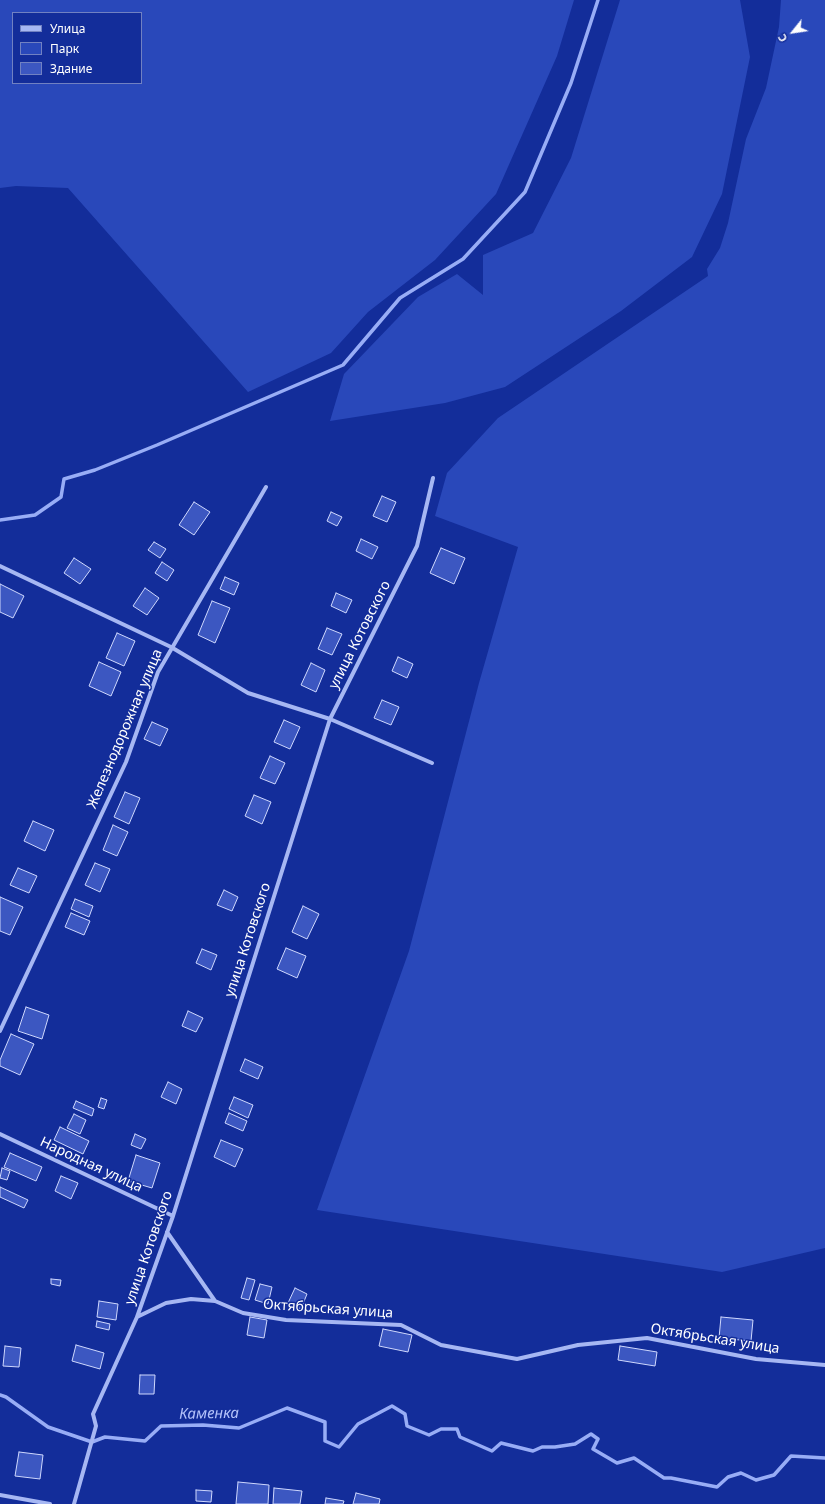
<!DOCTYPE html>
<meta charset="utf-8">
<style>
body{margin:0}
#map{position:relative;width:825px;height:1504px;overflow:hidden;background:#132d9a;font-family:"Noto Sans",sans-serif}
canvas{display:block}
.legend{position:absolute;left:12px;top:12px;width:130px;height:72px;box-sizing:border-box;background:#132d9a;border:1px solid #7181c2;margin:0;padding:5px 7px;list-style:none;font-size:12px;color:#fff}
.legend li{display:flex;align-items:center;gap:8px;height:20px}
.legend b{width:20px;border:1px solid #7181c2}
.north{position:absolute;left:773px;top:12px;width:40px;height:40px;-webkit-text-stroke:3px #132d9a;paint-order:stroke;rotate:240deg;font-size:11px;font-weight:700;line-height:16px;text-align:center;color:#fff}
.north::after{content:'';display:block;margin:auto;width:14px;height:18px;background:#fff;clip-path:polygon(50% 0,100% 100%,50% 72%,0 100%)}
</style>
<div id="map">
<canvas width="825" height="1504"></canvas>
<ul class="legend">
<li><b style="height:5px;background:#a6b7f3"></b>Улица</li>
<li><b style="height:11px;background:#2948ba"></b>Парк</li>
<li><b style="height:11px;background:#3c57c1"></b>Здание</li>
</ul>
<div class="north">С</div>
</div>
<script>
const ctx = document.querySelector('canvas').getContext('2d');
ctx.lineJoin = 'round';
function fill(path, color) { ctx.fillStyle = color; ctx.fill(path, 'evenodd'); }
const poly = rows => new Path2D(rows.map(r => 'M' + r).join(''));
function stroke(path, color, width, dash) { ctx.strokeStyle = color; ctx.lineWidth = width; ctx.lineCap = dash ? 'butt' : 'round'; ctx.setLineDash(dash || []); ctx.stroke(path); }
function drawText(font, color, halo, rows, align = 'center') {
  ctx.font = font + ' "Noto Sans",sans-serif'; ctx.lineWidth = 3; ctx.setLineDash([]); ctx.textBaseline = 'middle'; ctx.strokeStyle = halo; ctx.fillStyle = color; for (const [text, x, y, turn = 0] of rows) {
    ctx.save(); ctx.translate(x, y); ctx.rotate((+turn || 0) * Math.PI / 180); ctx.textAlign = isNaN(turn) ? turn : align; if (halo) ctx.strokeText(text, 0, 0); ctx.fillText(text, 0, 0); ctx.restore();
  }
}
fill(poly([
 [0,0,574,0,557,56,496,194,435,260,368,312,331,353,248,392,68,188,16,186,0,188],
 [13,13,141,13,141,83,13,83],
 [620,0,740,0,750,57,722,194,692,257,621,311,505,387,445,403,330,421,344,374,418,297,457,274,483,295,483,255,533,233,571,158],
 [781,0,825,0,825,1248,722,1272,317,1210,409,951,479,683,518,547,435,516,447,473,498,418,708,276,707,269,720,248,728,223,746,139,766,88,779,27]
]), '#2948ba');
stroke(poly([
 [0,520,35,515,61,497,64,479,95,470,157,445,343,365,400,298,463,259,525,192,571,83,598,0],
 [0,1395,6,1397,48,1427,92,1442,105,1437,145,1441,161,1426,203,1425,239,1428,287,1408,325,1422,325,1441,339,1447,358,1424,392,1406,405,1414,407,1426,429,1435,441,1429,457,1429,460,1437,492,1451,501,1443,533,1451,542,1447,555,1447,575,1444,591,1434,598,1439,593,1449,617,1463,634,1458,664,1478,671,1478,717,1487,728,1477,741,1473,756,1480,774,1475,791,1456,825,1458]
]), '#98adf6', 3.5);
const building = poly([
 [382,496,396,502,387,522,373,516,382,496],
 [194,502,210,512,194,535,179,525,194,502],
 [331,512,342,517,337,526,327,521,331,512],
 [361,539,378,547,372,559,356,551,361,539],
 [154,542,166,549,160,558,148,550,154,542],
 [441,548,465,558,454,584,430,573,441,548],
 [74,558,91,569,80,584,64,573,74,558],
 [162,562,174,570,167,581,155,573,162,562],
 [225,577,239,583,234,595,220,589,225,577],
 [0,584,24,596,13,618,0,612,0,584],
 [145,588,159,598,147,615,133,606,145,588],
 [336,593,352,600,346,613,331,606,336,593],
 [212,601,230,608,215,643,198,635,212,601],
 [327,628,342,634,332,655,318,649,327,628],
 [117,633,135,641,124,666,106,658,117,633],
 [398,657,413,664,407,678,392,671,398,657],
 [99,662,121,672,111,696,89,686,99,662],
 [311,663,325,670,316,692,301,685,311,663],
 [382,700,399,707,391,725,374,718,382,700],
 [284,720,300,727,290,749,274,742,284,720],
 [152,722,168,729,160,746,144,739,152,722],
 [270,756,285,763,275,784,260,778,270,756],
 [125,792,140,798,129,824,114,817,125,792],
 [254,795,271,802,262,824,245,816,254,795],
 [33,821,54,830,45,851,24,841,33,821],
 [113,825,128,832,117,856,103,850,113,825],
 [95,863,110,869,100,892,85,885,95,863],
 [18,868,37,876,29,893,10,885,18,868],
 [224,890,238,897,232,911,217,905,224,890],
 [0,897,23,907,10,935,0,931,0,897],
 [75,899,93,906,89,917,71,909,75,899],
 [303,906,319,914,307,939,292,932,303,906],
 [71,913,90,921,84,935,65,927,71,913],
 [286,948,306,956,297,978,277,969,286,948],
 [202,949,217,955,211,970,196,963,202,949],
 [26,1007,49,1015,42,1039,18,1031,26,1007],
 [188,1011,203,1018,196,1032,182,1026,188,1011],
 [11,1034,34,1044,20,1075,0,1066,0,1060,11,1034],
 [245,1059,263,1067,258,1079,240,1071,245,1059],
 [168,1082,182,1089,176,1104,161,1097,168,1082],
 [234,1097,253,1105,248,1118,229,1109,234,1097],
 [101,1098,107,1100,104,1109,98,1107,101,1098],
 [76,1101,94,1109,92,1116,73,1108,76,1101],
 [229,1113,247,1121,243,1131,225,1123,229,1113],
 [74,1114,86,1120,80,1134,67,1128,74,1114],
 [60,1127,89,1141,83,1154,54,1140,60,1127],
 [135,1134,146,1139,141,1149,131,1145,135,1134],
 [221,1140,243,1149,235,1167,214,1157,221,1140],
 [10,1153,42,1167,36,1181,4,1167,10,1153],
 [136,1155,160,1163,152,1188,128,1181,136,1155],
 [2,1168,10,1171,7,1180,0,1178,2,1168],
 [61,1176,78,1183,71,1199,55,1191,61,1176],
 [0,1187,28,1200,24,1208,0,1197,0,1187],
 [247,1278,255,1280,249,1300,241,1298,247,1278],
 [51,1279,61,1280,60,1286,51,1284,51,1279],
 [260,1284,272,1287,268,1304,255,1300,260,1284],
 [295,1288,307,1294,301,1309,288,1303,295,1288],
 [99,1301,118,1304,116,1320,97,1317,99,1301],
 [250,1317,267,1320,264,1338,247,1335,250,1317],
 [721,1317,753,1320,751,1341,719,1338,721,1317],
 [97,1321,110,1324,109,1330,96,1327,97,1321],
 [383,1329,412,1335,408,1352,379,1346,383,1329],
 [76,1345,104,1353,100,1369,72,1361,76,1345],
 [5,1346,21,1348,19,1367,3,1366,5,1346],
 [620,1346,657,1352,655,1366,618,1360,620,1346],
 [140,1375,155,1375,154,1394,139,1394,140,1375],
 [19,1452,43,1455,40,1479,15,1476,19,1452],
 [238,1482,269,1485,268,1504,236,1504,238,1482],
 [274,1488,302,1491,300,1504,273,1504,274,1488],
 [196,1490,212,1491,211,1502,196,1501,196,1490],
 [356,1493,380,1499,379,1504,353,1504,356,1493],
 [326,1498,344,1501,343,1504,325,1504,326,1498]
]);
fill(building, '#3c57c1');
stroke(building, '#cfd8fd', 1);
stroke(poly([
 [0,566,171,647,248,693,330,719,432,763],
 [0,1031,126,762,158,672,266,487],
 [0,1134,173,1216],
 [167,1232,215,1301],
 [137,1317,166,1303,191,1299,215,1301,243,1313,286,1320,401,1325,441,1345,517,1359,578,1345,647,1338,756,1359,825,1365],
 [0,1495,50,1504],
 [74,1504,96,1426,93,1414,137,1317,173,1216,330,719,417,546,433,478]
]), '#a6b7f3', 4);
drawText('14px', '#fff', '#132d9a', [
 ["улица Котовского",360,635,-63],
 ["Железнодорожная улица",125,729,-67],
 ["улица Котовского",248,940,-72],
 ["Народная улица",91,1165,25],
 ["улица Котовского",149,1248,-71],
 ["Октябрьская улица",328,1309,4],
 ["Октябрьская улица",715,1339,9]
]);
drawText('italic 15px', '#b3c2fa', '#132d9a', [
 ["Каменка",209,1414,-1]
]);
</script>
